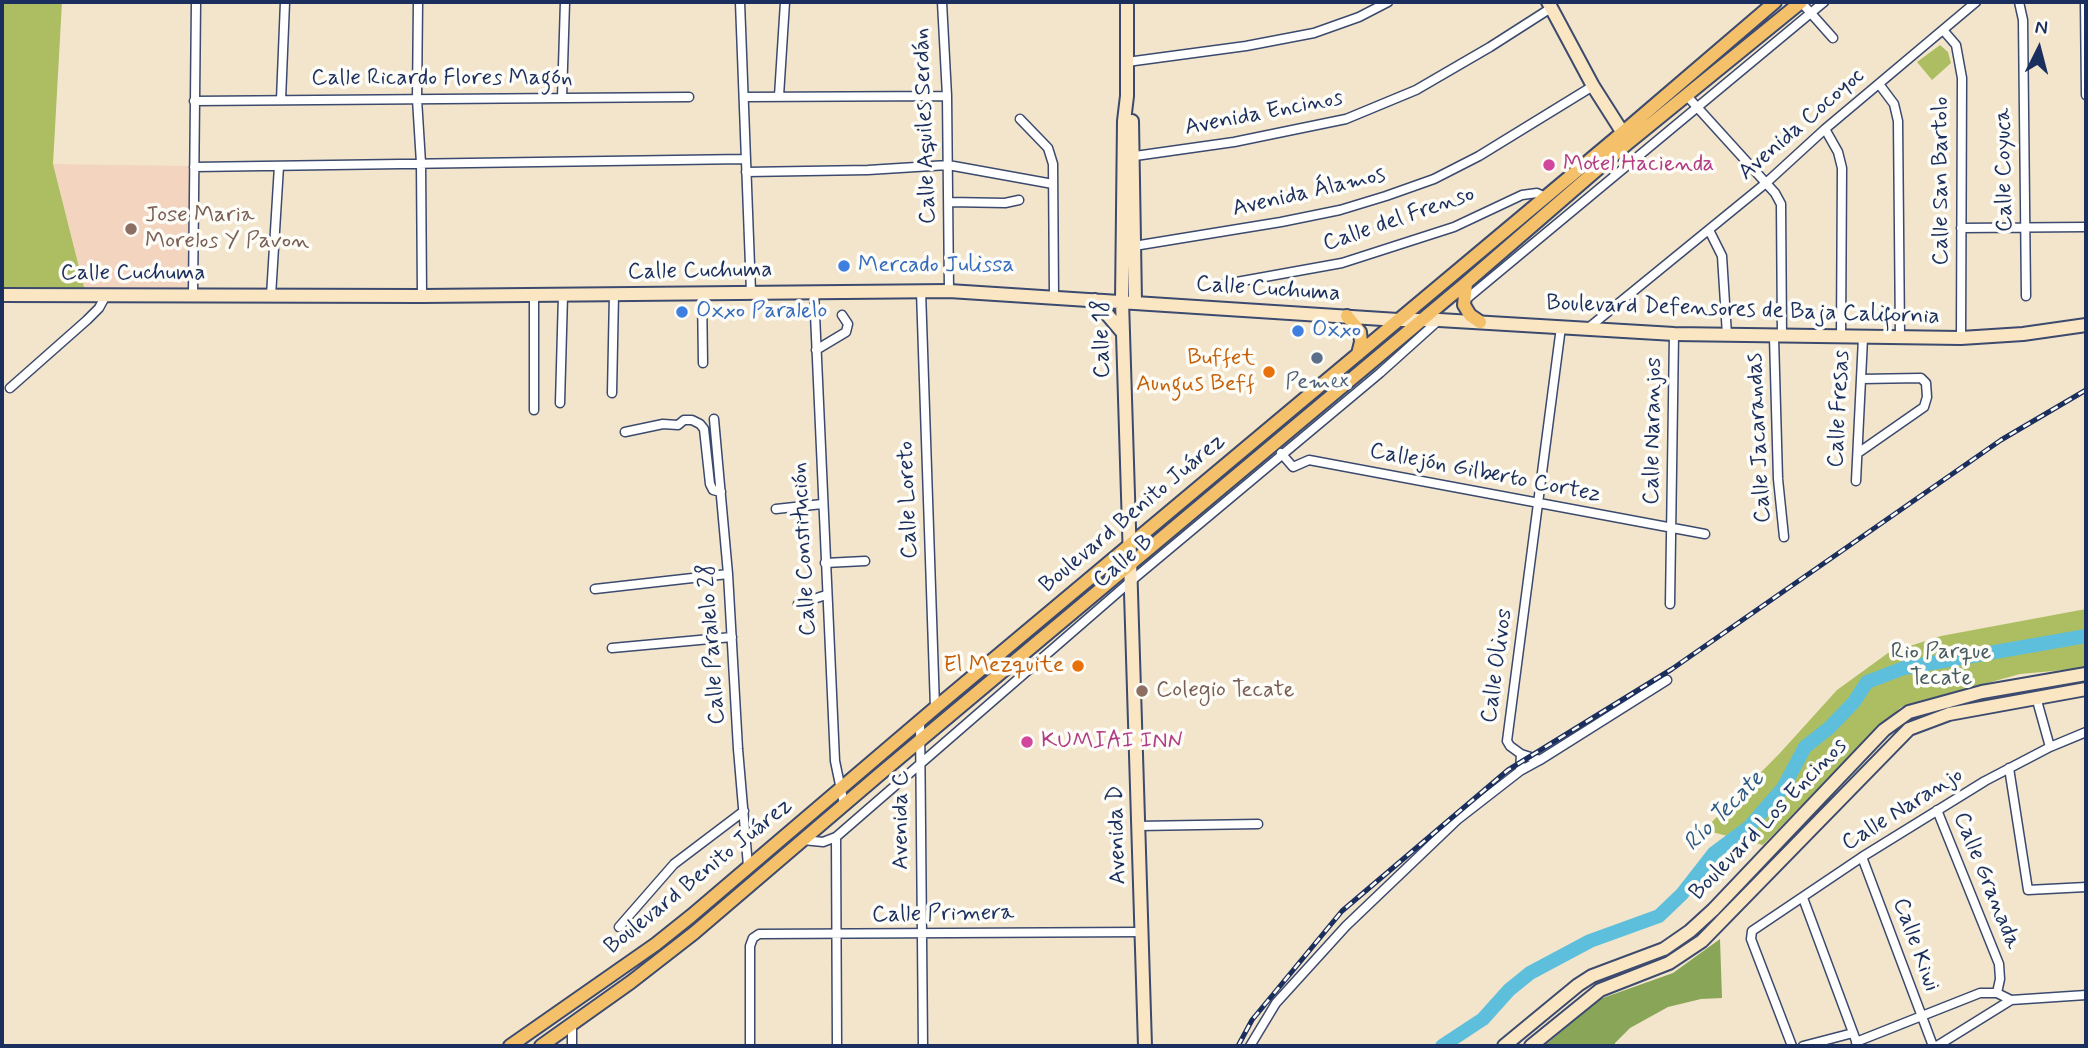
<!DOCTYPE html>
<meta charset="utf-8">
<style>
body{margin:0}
#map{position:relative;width:2088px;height:1048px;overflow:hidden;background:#f2e5cb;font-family:Mynerve,sans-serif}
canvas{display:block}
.frame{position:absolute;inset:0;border:4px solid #1b2f5e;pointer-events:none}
.north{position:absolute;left:2004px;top:14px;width:70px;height:70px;-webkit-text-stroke:5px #fdfcf7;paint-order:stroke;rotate:6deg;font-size:19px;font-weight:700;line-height:28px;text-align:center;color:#1b2f5e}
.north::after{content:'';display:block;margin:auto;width:24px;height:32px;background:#1b2f5e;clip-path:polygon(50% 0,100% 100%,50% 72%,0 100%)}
</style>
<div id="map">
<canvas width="2088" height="1048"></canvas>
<div class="frame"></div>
<div class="north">N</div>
</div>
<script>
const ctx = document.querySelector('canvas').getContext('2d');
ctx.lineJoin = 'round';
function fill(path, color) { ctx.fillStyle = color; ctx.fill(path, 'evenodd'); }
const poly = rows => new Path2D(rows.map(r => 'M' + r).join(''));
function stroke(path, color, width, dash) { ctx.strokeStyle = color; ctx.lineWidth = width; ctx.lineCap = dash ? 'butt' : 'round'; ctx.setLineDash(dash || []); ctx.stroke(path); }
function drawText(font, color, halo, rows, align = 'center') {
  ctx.font = font + ' Mynerve,sans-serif'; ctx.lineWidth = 7; ctx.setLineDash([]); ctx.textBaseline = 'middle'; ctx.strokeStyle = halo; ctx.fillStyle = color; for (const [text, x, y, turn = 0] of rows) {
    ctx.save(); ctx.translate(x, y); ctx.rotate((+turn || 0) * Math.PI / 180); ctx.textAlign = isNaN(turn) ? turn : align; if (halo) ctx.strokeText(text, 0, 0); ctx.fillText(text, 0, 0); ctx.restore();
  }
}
fill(poly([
 [53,164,192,166,192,293,85,291]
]), '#f3d4bf');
fill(poly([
 [2,2,62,2,53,164,85,291,2,292],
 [1940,45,1948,52,1951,63,1932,80,1917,62],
 [2086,609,2086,668,2020,674,1901,707,1847,759,1763,845,1704,830,1780,753,1837,690,1888,653,1941,636]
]), '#acbe61');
fill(poly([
 [1720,939,1722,998,1701,999,1668,1007,1630,1028,1615,1043,1615,1046,1544,1046,1600,999,1673,973]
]), '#89a557');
stroke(poly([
 [1442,1046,1483,1019,1509,990,1530,973,1590,941,1659,916,1682,894,1714,853,1749,827,1783,788,1805,747,1829,728,1854,702,1867,682,1904,668,2086,636]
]), '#5dbfdb', 14);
const street = poly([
 [418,2,417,99,421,163,422,296],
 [740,2,751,292],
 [942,2,947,96,949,291],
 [1801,2,1833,38],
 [2019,2,2023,20,2026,296],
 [2085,2,2086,95],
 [1943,30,1956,45,1962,78,1961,338],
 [1127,62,1246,46,1314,33,1359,17,1388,2],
 [1879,84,1894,104,1898,121,1900,338],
 [779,96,785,2],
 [1687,96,1775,193,1781,204,1782,337],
 [744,97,947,96],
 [562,98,565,2],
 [281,100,285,2],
 [194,101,689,97],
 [1020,119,1048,148,1053,164,1054,297],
 [1825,129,1838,152,1842,168,1841,338],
 [1128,157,1234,142,1346,119,1416,90,1490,47,1551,8],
 [194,167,745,159],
 [746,172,868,170,948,165,1053,184],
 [949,202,1005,203,1019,200],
 [1961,228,2086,227],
 [1709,230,1722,256,1727,335],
 [1134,246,1281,222,1340,210,1386,196,1434,179,1479,156,1593,86],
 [1220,285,1342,263,1454,227,1522,195,1537,193,1545,197],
 [921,291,935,708],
 [814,292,835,761,844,804],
 [702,293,703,363],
 [193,295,196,2],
 [271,296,279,166],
 [1464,301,1824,2],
 [1587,329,1766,183,1825,129,1976,2],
 [1774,337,1778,479,1784,537],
 [816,350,846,332,848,324,842,315],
 [10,388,87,320,99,308,106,295],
 [612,393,614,294],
 [560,403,563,295],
 [534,410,534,295],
 [714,419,728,574,738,749,748,866],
 [625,432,663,424,678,425,684,420,692,420,700,424,704,429,710,484,713,490,721,492],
 [1281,453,1293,467,1309,460,1705,534],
 [1858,453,1924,407,1927,397,1926,383,1921,378,1861,379],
 [1856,481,1863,338],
 [776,509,822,504],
 [825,563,865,561],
 [595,589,728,574],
 [798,604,826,595],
 [1670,604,1674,334],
 [612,648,732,637],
 [2036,697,2050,747],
 [920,720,923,1046],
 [1521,754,1540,760,1667,680],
 [2009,768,2028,890,2086,887],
 [1520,771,1540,760],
 [1937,810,1999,964,2000,979,1997,993],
 [1138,826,1258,824],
 [836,837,837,1046],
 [803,840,823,842,836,837,1131,581,1380,373,1439,320],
 [1862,857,1933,1046],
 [1803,898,1858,1046],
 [619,927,674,864,744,811],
 [572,1026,572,1046],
 [1856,1042,1980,993,1997,993,2011,1000],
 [750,1046,750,946,753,938,759,934,1142,932],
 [1250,1046,1276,1003,1346,926,1457,820,1520,771,1521,754,1510,746,1507,741,1561,327],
 [1792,1046,1751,939,1752,931,1862,857,1985,781,2050,747,2086,732],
 [1803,1046,1853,1033],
 [1937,1046,2011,1000,2086,995]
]);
const secondary = poly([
 [1127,2,1127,96,1124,121,1122,301,1145,1046],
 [1548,2,1593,86,1628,141],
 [1132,121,1135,302],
 [2,295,422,296,949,291,1398,320,1439,320,1674,334,1961,338,2023,334,2086,325],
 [1095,300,1123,333],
 [1504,1046,1578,985,1592,976,1664,949,1690,931,1713,910,1884,730,1909,712,1982,692,2086,674],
 [1531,1046,1600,990,1669,963,1702,941,1909,729,1949,714,2086,689]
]);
const primary = poly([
 [1466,283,1464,305,1470,315,1480,322],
 [1347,316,1360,332,1361,342,1358,354],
 [510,1046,656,944,691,916,935,708,1622,133,1775,2],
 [541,1046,631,982,694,933,880,774,1466,283,1629,142,1801,2]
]);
stroke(street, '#3b4a6e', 11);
stroke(secondary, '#3b4a6e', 16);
stroke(primary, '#3b4a6e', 16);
stroke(street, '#fff', 8);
stroke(secondary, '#fbe6c3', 12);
stroke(primary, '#f4c16a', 12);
const rail = poly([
 [1238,1046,1252,1020,1342,911,1508,770,1672,669,2001,440,2086,390]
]);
stroke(rail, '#1b2f5e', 5);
stroke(rail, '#fdfcf7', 2.5, [8]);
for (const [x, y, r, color] of [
 [1549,165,7,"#d1479c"],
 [131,229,7,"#8d6e63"],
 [844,266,7,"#3f7fe0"],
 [682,312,7,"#3f7fe0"],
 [1298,331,7,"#3f7fe0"],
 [1317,358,7,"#5c6f8a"],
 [1269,372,7,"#e8710a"],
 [1078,666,7,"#e8710a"],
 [1142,691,7,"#8d6e63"],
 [1027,742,7,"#d1479c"]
]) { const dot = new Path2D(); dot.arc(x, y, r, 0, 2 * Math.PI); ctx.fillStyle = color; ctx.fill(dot); stroke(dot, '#fdfcf7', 2.5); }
drawText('23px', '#1b2f5e', '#fdfcf7', [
 ["Calle Ricardo Flores Magón",442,79],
 ["Avenida Encinos",1264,114,-11],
 ["Avenida Cocoyoc",1802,125,-41],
 ["Calle Aquiles Serdán",926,126,-92],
 ["Calle Coyuca",2005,170,-91],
 ["Calle San Bartolo",1942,181,-90],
 ["Avenida Álamos",1309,193,-13],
 ["Calle del Frenso",1399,220,-19],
 ["Calle Cuchuma",700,272,-1],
 ["Calle Cuchuma",133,274],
 ["Calle Cuchuma",1268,290,4],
 ["Boulevard Defensores de Baja California",1743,311,2],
 ["Calle 18",1103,339,-91],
 ["Calle Fresas",1840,409,-87],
 ["Calle Naranjos",1654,431,-89],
 ["Calle Jacarandas",1760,438,-93],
 ["Callejón Gilberto Cortez",1485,474,11],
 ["Calle Loreto",909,500,-92],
 ["Boulevard Benito Juárez",1133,514,-40],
 ["Calle Constitución",805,549,-93],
 ["Calle B",1124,562,-40],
 ["Calle Paralelo 28",713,644,-94],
 ["Calle Olivos",1498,666,-82],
 ["Calle Naranjo",1903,810,-32],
 ["Avenida C",902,820,-90],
 ["Boulevard Los Encinos",1769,820,-46],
 ["Avenida D",1118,835,-92],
 ["Boulevard Benito Juárez",699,877,-39],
 ["Calle Granada",1986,881,68],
 ["Calle Primera",943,915,-1],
 ["Calle Kiwi",1915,945,70]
]);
drawText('23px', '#b23c85', '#fdfcf7', [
 ["Motel Hacienda",1563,165],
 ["KUMIAI INN",1041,742]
], 'left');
drawText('23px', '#785e54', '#fdfcf7', [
 ["Jose Maria",145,216],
 ["Morelos Y Pavon",145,242],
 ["Colegio Tecate",1156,691]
], 'left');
drawText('23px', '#366cbe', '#fdfcf7', [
 ["Mercado Julissa",858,266],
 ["Oxxo Paralelo",696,312],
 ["Oxxo",1312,331]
], 'left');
drawText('23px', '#c56008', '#fdfcf7', [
 ["Buffet",1255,359],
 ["Aungus Beff",1255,385],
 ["El Mezquite",1064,666]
], 'right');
drawText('23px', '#4e5e75', '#fdfcf7', [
 ["Pemex",1317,383]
]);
drawText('23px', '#465a5f', '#fdfcf7', [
 ["Rio Parque",1941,653],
 ["Tecate",1941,679]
]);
drawText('italic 24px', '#2f5a84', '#fdfcf7', [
 ["Río Tecate",1725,812,-45]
]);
</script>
